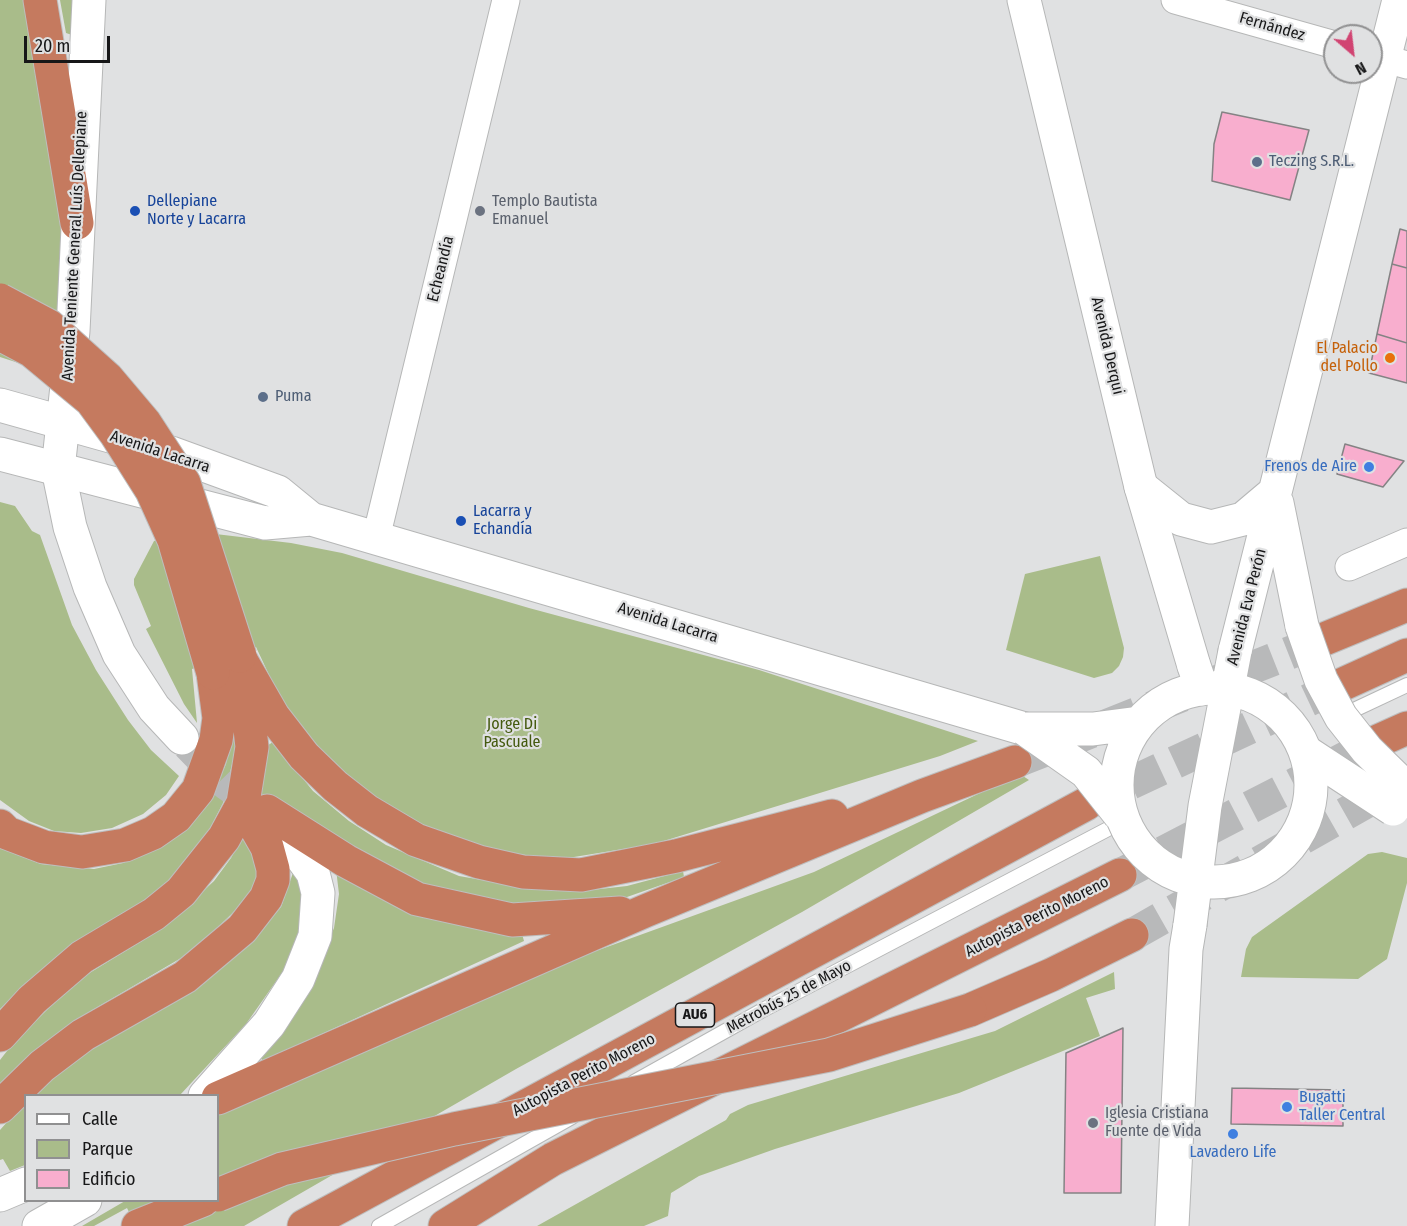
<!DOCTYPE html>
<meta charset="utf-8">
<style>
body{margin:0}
#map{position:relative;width:1407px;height:1226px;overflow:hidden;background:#e0e1e2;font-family:"Fira Sans Condensed",sans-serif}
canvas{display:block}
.legend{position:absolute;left:24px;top:1094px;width:195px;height:108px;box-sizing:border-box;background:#e0e1e2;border:2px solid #909091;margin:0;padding:8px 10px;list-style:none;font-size:18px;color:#171718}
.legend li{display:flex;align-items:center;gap:12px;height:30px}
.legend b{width:30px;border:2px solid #909091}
.north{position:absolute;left:1323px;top:24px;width:60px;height:60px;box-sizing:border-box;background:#e0e1e2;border:2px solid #909091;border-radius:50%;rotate:152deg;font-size:16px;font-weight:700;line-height:24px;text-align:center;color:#171718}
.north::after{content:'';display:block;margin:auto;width:21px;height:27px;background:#d14472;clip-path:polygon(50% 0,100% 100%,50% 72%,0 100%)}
.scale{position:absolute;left:24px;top:36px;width:86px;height:27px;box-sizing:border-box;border:3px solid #171718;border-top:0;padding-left:8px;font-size:18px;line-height:21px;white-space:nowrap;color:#171718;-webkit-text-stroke:4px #e0e1e2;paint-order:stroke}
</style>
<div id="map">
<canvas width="1407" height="1226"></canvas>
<ul class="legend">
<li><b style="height:8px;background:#fff"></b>Calle</li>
<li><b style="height:16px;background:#a9bc8a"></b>Parque</li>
<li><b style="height:16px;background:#f8aece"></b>Edificio</li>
</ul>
<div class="north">N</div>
<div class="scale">20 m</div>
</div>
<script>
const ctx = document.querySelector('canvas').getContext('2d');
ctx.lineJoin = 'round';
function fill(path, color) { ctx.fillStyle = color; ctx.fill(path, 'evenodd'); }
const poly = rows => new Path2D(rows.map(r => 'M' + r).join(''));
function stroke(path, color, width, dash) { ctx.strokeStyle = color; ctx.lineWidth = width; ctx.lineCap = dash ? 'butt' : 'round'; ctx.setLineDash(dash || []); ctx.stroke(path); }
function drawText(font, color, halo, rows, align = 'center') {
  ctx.font = font + ' "Fira Sans Condensed",sans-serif'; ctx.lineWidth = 4.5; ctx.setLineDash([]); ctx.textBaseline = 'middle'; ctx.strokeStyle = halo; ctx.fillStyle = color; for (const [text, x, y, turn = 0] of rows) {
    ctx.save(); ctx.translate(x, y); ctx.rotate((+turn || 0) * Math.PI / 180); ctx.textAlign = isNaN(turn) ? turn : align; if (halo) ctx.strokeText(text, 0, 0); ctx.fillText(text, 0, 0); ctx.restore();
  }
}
fill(poly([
 [0,0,29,0,65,231,58,356,37,369,0,357],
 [60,0,75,0,72,35,66,33],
 [0,502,15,506,32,531,40,535,72,625,96,670,128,720,151,750,179,776,166,795,143,814,112,828,81,833,54,831,29,821,0,800],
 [182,530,291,543,342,553,529,608,759,670,978,741,940,756,654,844,574,857,539,857,492,850,400,816,345,775,295,721,278,694,256,647,192,669,197,723,184,704,146,629,151,626,134,585,134,579,154,541],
 [1100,556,1124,648,1123,657,1119,666,1112,673,1094,678,1006,650,1025,574],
 [233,723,236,747,223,803,202,844,183,870,150,899,28,982,0,1009,0,848,41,864,94,869,123,863,149,852,216,786,226,764],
 [273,742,313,791,349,821,386,845,459,876,540,890,591,890,627,886,683,871,684,877,627,897,558,909,443,895,374,863,261,867,256,884,244,902,193,951,84,1015,55,1035,0,1085,0,1060,14,1042,54,1003,83,977,166,926,214,881,231,858,244,833,265,747],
 [1020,774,1029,780,802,912,516,1069,244,1226,136,1226,127,1208,94,1226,82,1226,125,1201,218,1200,218,1111,513,981,814,872],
 [1382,852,1407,858,1407,883,1387,959,1358,979,1241,977,1246,949,1252,937,1368,854],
 [336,869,522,934,524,941,263,1061,260,1057,323,955,334,928,339,894],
 [294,870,302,889,302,935,291,960,246,1024,180,1095,32,1096,70,1062,260,931,281,907],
 [1114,972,1115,989,1086,998,1100,1036,959,1093,775,1149,699,1176,671,1193,668,1216,644,1226,537,1226,726,1120,730,1114,748,1105,995,1031],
 [25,1102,25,1165,10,1171,3,1159,0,1160,0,1130]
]), '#a9bc8a');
const building = poly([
 [1222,112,1309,130,1290,200,1212,181,1214,144,1222,112],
 [1400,229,1407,231,1407,268,1392,264,1400,229],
 [1392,264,1407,268,1407,343,1377,334,1392,264],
 [1377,334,1407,343,1407,383,1369,373,1377,334],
 [1345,444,1404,461,1383,487,1337,474,1345,444],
 [1123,1028,1121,1193,1064,1193,1066,1053,1123,1028],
 [1232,1088,1343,1090,1343,1126,1231,1124,1232,1088]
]);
fill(building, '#f8aece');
stroke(building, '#848384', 1.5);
stroke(poly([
 [188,744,227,784,265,810]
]), '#b8b9ba', 33, [33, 16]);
stroke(poly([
 [1015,762,1322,640],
 [1086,804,1341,685],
 [1120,875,1378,741],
 [1132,935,1396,785]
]), '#b8b9ba', 33, [33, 16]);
const service = poly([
 [1356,709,1407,685],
 [634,1082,761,1011,1108,829],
 [379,1226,572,1117]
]);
const minor = poly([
 [1175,0,1335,45],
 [1371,55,1407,65],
 [376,538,506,0],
 [1349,567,1407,542]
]);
const tertiary = poly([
 [89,0,73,331,58,469,70,527,90,587,119,654,154,708,182,738],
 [1024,0,1141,487,1194,666]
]);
const secondary = poly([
 [0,405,171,453,278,492,311,519],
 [0,454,265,523,311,519,1025,729],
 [1141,487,1181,519,1211,527,1243,519,1275,492],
 [1277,503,1302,626],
 [1235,651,1399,0],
 [205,1096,269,1024,298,979,315,936,318,893,313,873,271,815],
 [0,1195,26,1184],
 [39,1226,85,1200],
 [1172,1226,1186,949,1190,925]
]);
const motorway = poly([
 [40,0,77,223],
 [1322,640,1407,605],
 [242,662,273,716,304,756,335,786,367,811,416,840,479,862,523,872,581,875,676,856,832,816],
 [1341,685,1407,655],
 [1378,741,1407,728],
 [267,811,346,861,417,899,512,920,620,913],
 [0,826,7,833,44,847,82,852,125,845,153,833,176,817,198,790,216,740,219,718,213,673],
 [970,1010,1051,975,1132,935],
 [0,1035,32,1000,82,957,154,914,181,892,224,838,243,803,252,747,244,676],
 [218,1098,645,911,922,796,1015,762],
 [0,1107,42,1066,83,1035,185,977,242,929,266,898,273,880,273,869,267,847,255,826],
 [138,1226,203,1200],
 [304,1226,1086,804],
 [445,1226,553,1159,1120,875]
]);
stroke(service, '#b6b7b7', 16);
stroke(minor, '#b6b7b7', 29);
stroke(tertiary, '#b6b7b7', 35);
stroke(secondary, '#b6b7b7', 35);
stroke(motorway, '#bebebe', 35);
stroke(service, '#fff', 14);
stroke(minor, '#fff', 27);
stroke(tertiary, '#fff', 33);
stroke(secondary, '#fff', 33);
stroke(motorway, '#c57a5f', 33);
const tertiaryBridge = poly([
 [1194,666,1202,689],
 [1306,752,1393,809]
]);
const secondaryBridge = poly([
 [1302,626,1321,680,1341,717,1367,750,1407,789],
 '1117 785a97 97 0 1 1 194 0a97 97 0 1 1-194 0Z',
 [1025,729,1086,772,1120,815],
 [1025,729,1093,729,1139,723],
 [1190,925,1205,806,1235,651]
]);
const motorwayBridge = poly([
 [0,300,49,326,107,378,145,423,184,483,240,656],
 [0,334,32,351,91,400,116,434,152,491,174,540,213,673],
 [218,1195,282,1169,454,1129,829,1055,970,1010]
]);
stroke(tertiaryBridge, '#b6b7b7', 35, []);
stroke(secondaryBridge, '#b6b7b7', 35, []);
stroke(motorwayBridge, '#bebebe', 35, []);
stroke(tertiaryBridge, '#fff', 33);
stroke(secondaryBridge, '#fff', 33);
stroke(motorwayBridge, '#c57a5f', 33);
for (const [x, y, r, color] of [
 [1257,162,6,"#5c6f8a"],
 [135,211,6,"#1a4fb4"],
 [480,211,6,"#6b7280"],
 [1390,358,6,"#e8710a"],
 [263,397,6,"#5c6f8a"],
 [1369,467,6,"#3f7fe0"],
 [461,521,6,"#1a4fb4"],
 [1287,1107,6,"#3f7fe0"],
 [1093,1123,6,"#6b7280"],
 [1233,1134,6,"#3f7fe0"]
]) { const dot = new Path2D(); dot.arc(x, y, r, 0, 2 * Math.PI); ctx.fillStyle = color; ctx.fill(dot); stroke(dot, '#e0e1e2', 2); }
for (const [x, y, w] of [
 [695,1015,39]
]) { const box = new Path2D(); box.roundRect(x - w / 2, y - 12, w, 24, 4.5); ctx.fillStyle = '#e0e1e2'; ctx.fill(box); stroke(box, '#171718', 1.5); }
drawText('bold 15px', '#171718', null, [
 ["AU6",695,1015]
]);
drawText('16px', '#171718', '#e0e1e2', [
 ["Fernández",1272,27,16],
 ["Avenida Teniente General Luís Dellepiane",75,246,-87],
 ["Echeandía",441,269,-76],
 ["Avenida Derqui",1107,346,77],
 ["Avenida Lacarra",160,452,18],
 ["Avenida Eva Perón",1247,607,-76],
 ["Avenida Lacarra",668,623,17],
 ["Autopista Perito Moreno",1037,917,-27],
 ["Metrobús 25 de Mayo",789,997,-28],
 ["Autopista Perito Moreno",584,1075,-28]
]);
drawText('16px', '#4e5e75', '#e0e1e2', [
 ["Teczing S.R.L.",1269,162],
 ["Puma",275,397]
], 'left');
drawText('16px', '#164399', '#e0e1e2', [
 ["Dellepiane",147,202],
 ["Norte y Lacarra",147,220],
 ["Lacarra y",473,512],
 ["Echandía",473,530]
], 'left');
drawText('16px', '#5b616d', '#e0e1e2', [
 ["Templo Bautista",492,202],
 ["Emanuel",492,220],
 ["Iglesia Cristiana",1105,1114],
 ["Fuente de Vida",1105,1132]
], 'left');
drawText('16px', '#c56008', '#e0e1e2', [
 ["El Palacio",1378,349],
 ["del Pollo",1378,367]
], 'right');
drawText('16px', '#366cbe', '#e0e1e2', [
 ["Frenos de Aire",1357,467],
 ["Bugatti",1299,1098,"left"],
 ["Taller Central",1299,1116,"left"],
 ["Lavadero Life",1233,1153,"center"]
], 'right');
drawText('16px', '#445a0f', '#e0e1e2', [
 ["Jorge Di",512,725],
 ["Pascuale",512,743]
]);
</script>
